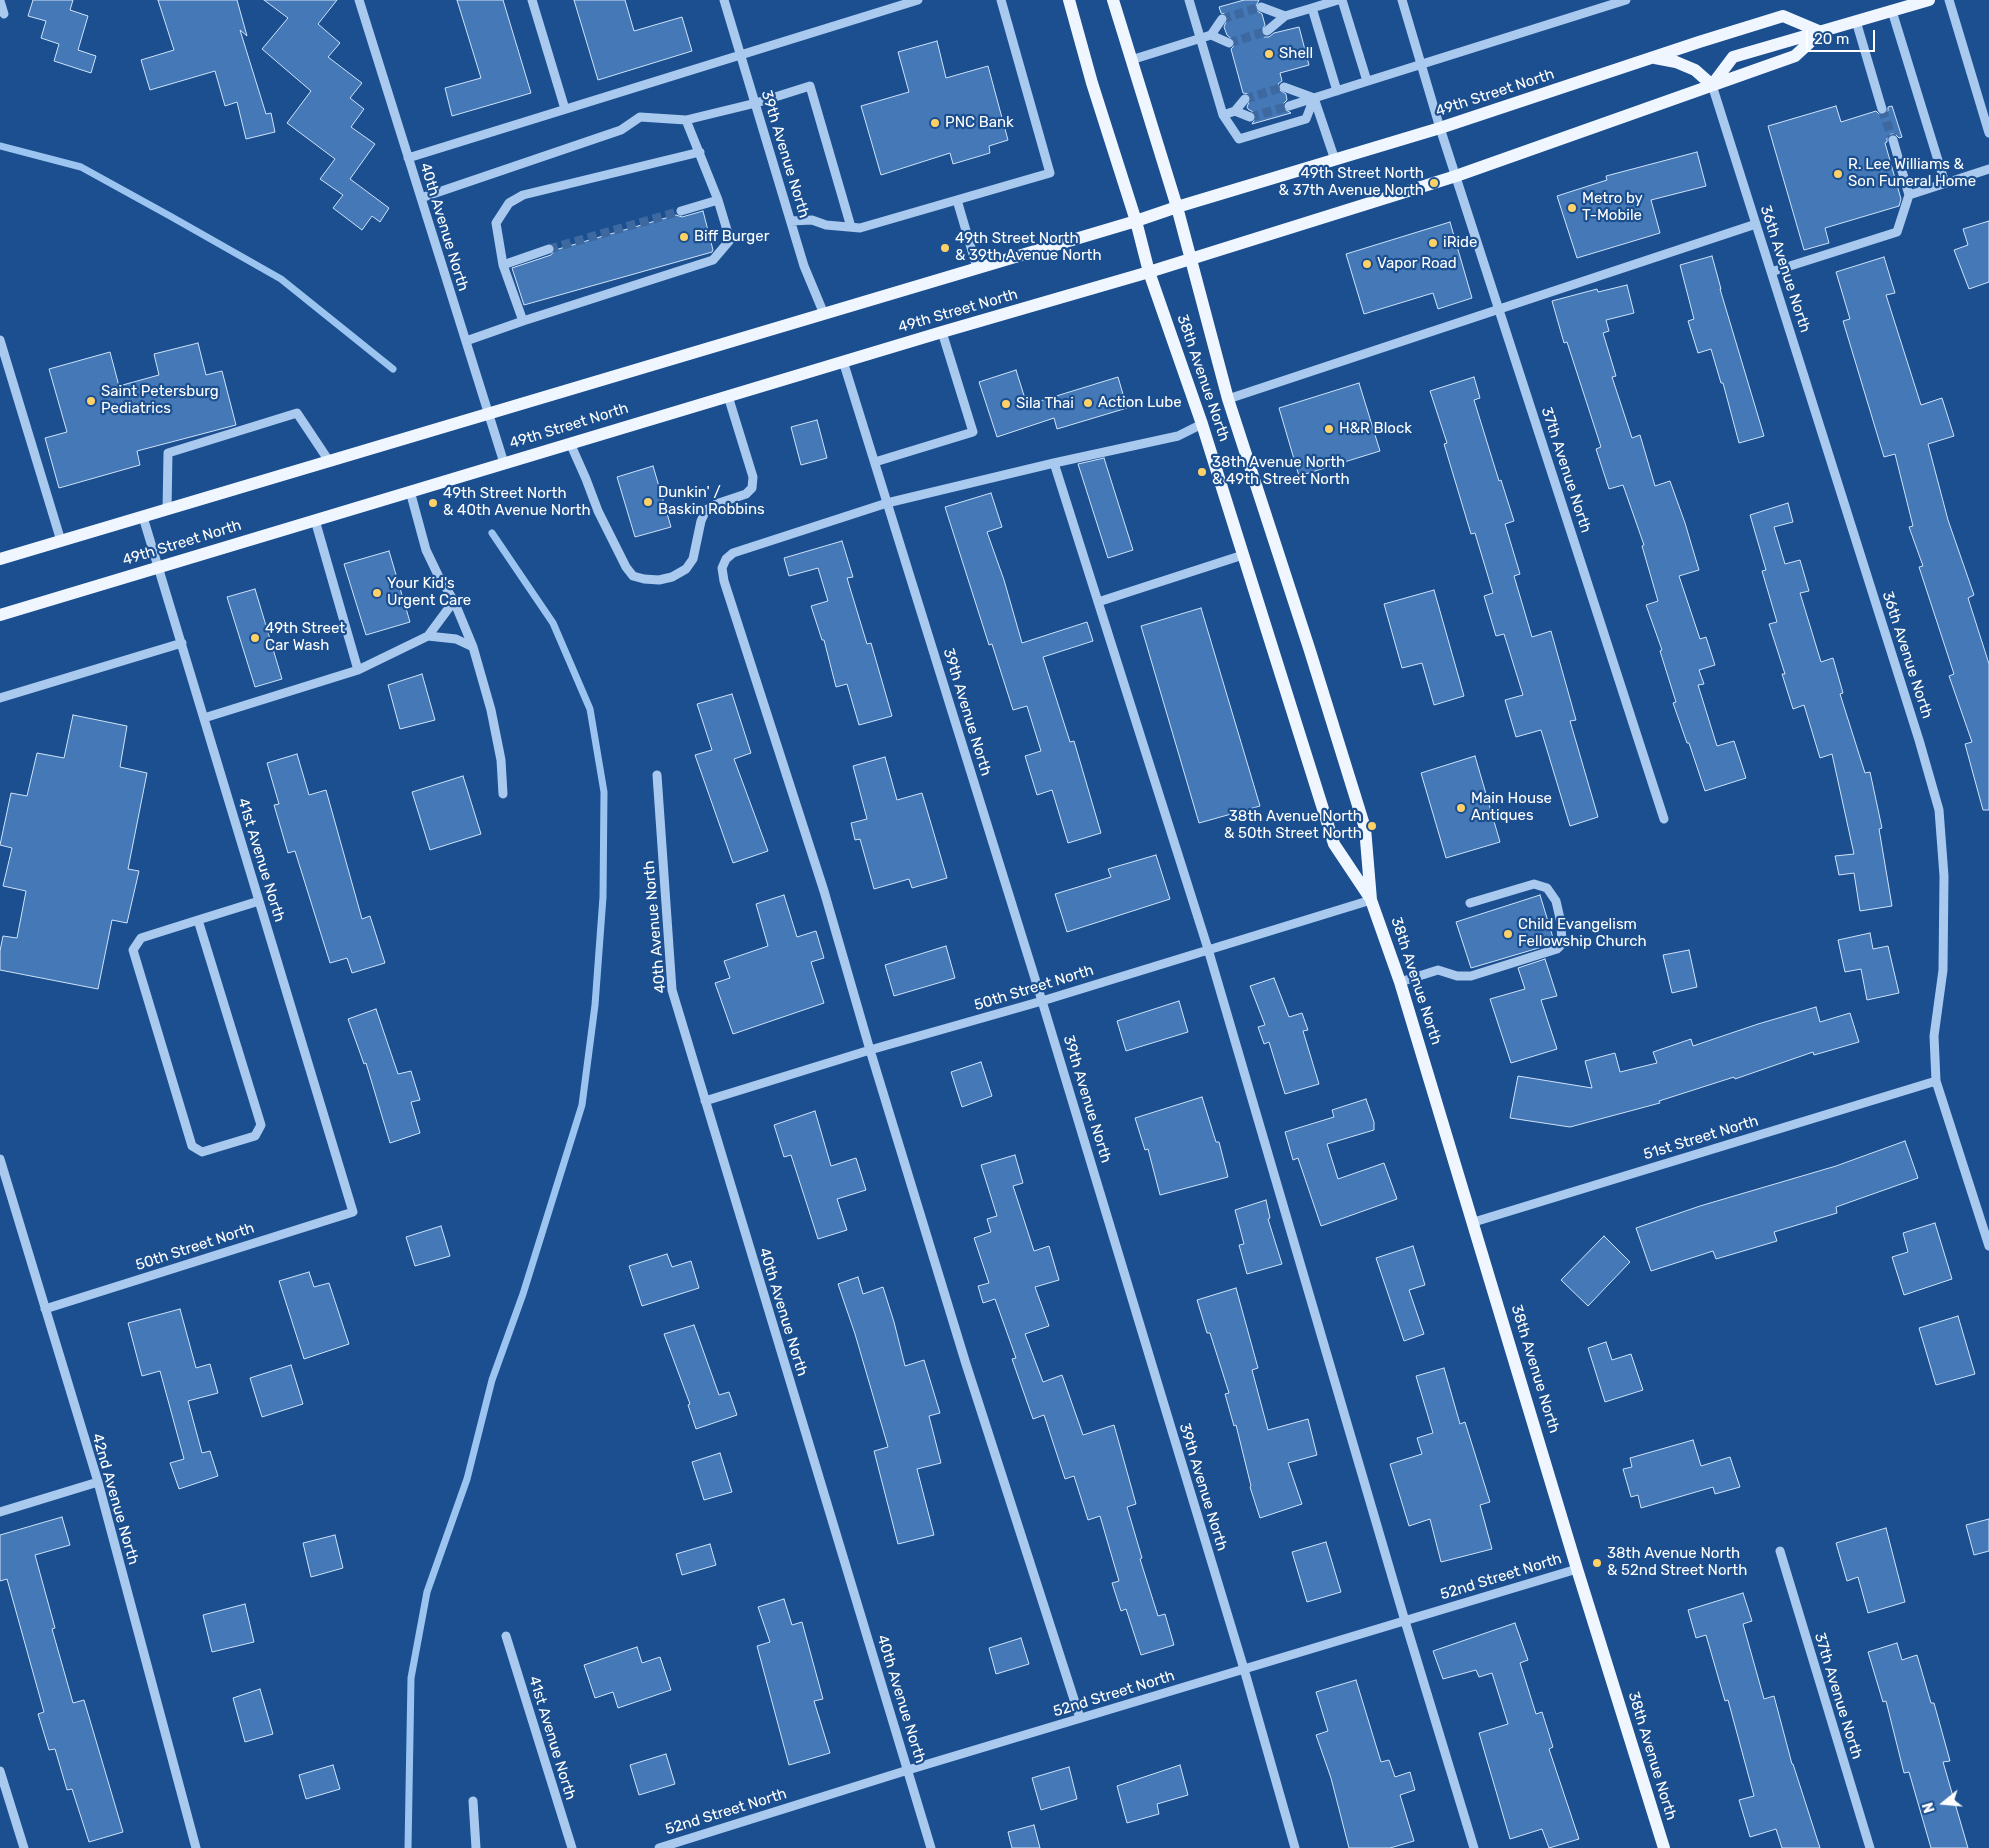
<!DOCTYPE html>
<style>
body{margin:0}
#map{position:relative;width:1989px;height:1848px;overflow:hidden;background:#1b4f8f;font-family:Rubik,sans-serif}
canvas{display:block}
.north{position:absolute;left:1919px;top:1778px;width:50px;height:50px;-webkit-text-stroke:4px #1b4f8f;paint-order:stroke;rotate:253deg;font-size:14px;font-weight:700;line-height:20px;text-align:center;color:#fff}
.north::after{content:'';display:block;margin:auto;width:18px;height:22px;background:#fff;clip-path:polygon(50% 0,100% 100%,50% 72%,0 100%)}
.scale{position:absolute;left:1806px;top:30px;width:69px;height:22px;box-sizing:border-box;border:2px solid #fff;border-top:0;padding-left:6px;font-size:15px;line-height:18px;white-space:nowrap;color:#fff;-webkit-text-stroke:4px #1b4f8f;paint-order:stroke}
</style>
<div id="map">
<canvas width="1989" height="1848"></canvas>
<div class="north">N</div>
<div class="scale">20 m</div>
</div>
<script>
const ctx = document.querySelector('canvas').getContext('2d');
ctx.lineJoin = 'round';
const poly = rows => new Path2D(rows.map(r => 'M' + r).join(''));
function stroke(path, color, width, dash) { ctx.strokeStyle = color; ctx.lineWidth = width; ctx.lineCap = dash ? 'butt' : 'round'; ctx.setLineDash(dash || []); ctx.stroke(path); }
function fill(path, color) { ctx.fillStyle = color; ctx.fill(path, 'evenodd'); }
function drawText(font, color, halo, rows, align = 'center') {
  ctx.font = font + ' Rubik,sans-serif'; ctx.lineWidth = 4.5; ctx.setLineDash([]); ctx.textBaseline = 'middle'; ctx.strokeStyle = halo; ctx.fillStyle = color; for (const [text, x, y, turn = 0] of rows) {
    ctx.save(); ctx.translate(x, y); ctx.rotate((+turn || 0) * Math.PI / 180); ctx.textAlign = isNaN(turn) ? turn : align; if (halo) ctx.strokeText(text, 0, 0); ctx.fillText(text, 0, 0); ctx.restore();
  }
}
stroke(poly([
 [0,146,81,167,170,216,281,279,393,369],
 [408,1848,411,1678,427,1592,467,1479,492,1380,523,1294,582,1105,595,1005,603,897,604,792,590,709,553,623,492,533]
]), '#9cc4f0', 7);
const building = poly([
 [33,0,73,0,70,10,88,16,78,50,96,56,91,73,54,61,59,44,41,38,46,21,28,16,33,0],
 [158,0,237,0,247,36,240,30,266,114,271,113,275,132,246,139,237,102,225,106,215,71,150,90,141,60,174,50,158,0],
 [264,0,337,0,318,24,340,43,328,57,362,83,350,98,364,109,351,127,375,144,350,179,389,208,380,222,372,216,362,230,333,208,343,195,320,179,335,159,287,123,311,91,262,49,288,18,264,0],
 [457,0,503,0,531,93,452,116,445,88,481,78,457,0],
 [574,0,625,0,634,31,682,17,692,51,598,80,574,0],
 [1244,0,1259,0,1255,8,1257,11,1262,14,1265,25,1261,32,1264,37,1269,37,1274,33,1299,27,1309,65,1280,73,1282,81,1278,84,1278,89,1286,94,1287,100,1283,104,1283,108,1291,113,1252,124,1256,117,1255,113,1248,109,1247,107,1251,97,1249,94,1243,93,1231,49,1234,46,1235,42,1227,35,1224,27,1228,17,1225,14,1221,13,1219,7,1244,0],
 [937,41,946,78,988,66,1008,140,989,146,990,153,953,164,950,153,881,175,861,106,909,92,898,52,937,41],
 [1836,106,1841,122,1876,111,1880,115,1884,115,1888,111,1888,107,1892,106,1902,137,1899,138,1895,134,1891,134,1887,138,1887,142,1885,143,1901,199,1899,206,1825,228,1829,243,1804,250,1768,126,1836,106],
 [1697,152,1706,186,1651,200,1660,233,1577,258,1557,196,1607,180,1606,176,1697,152],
 [703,211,713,250,712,252,524,305,512,268,551,255,555,250,676,215,682,217,703,211],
 [1989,221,1989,282,1969,289,1954,250,1968,245,1963,229,1989,221],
 [1450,222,1472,298,1438,309,1433,293,1364,314,1346,254,1450,222],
 [1712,256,1721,289,1720,289,1764,436,1739,443,1723,383,1721,383,1711,349,1698,353,1688,321,1694,319,1680,265,1712,256],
 [1884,257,1895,293,1886,295,1921,405,1942,398,1954,436,1928,444,1948,520,1974,595,1968,598,1989,664,1989,810,1983,810,1965,744,1972,742,1949,676,1954,674,1919,567,1923,566,1909,527,1913,526,1895,454,1884,457,1843,321,1850,319,1836,272,1884,257],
 [1627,285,1634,313,1606,320,1609,331,1603,333,1616,376,1612,377,1632,438,1640,435,1655,486,1670,481,1685,523,1699,570,1679,576,1700,639,1706,637,1715,665,1699,670,1704,684,1698,685,1717,746,1734,741,1746,778,1705,791,1689,743,1687,743,1673,703,1676,702,1660,651,1662,650,1646,605,1658,601,1642,546,1644,545,1623,485,1609,489,1596,449,1601,447,1567,342,1564,343,1552,301,1597,289,1598,292,1627,285],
 [198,343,206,375,222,371,236,425,137,451,140,465,59,488,45,438,67,432,49,369,110,352,119,386,159,375,154,354,198,343],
 [1016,370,1027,405,1118,377,1127,408,1057,429,1054,418,997,437,979,382,1016,370],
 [1474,377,1480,398,1474,400,1499,481,1501,480,1514,521,1505,524,1520,574,1514,576,1532,637,1551,631,1576,720,1570,721,1598,817,1570,826,1541,730,1516,737,1505,700,1523,695,1504,634,1496,636,1484,596,1493,593,1475,533,1471,534,1444,444,1447,443,1430,391,1474,377],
 [1359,383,1380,451,1299,476,1279,408,1359,383],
 [817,420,827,458,801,465,791,427,817,420],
 [1104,458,1133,550,1108,558,1078,464,1104,458],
 [653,466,671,527,635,537,617,477,653,466],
 [991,493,1002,527,987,532,1004,580,1022,643,1087,622,1093,641,1043,657,1070,742,1074,741,1101,833,1068,843,1052,790,1037,795,1025,756,1041,751,1027,706,1013,710,992,644,989,645,945,507,991,493],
 [1788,503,1793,522,1774,527,1785,564,1800,560,1809,591,1800,593,1821,662,1833,658,1843,693,1840,694,1865,773,1870,772,1882,828,1879,829,1892,906,1860,911,1854,873,1839,875,1835,856,1854,854,1832,754,1820,758,1804,705,1793,709,1782,674,1785,674,1769,624,1777,622,1762,571,1766,570,1750,515,1788,503],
 [842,541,853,577,847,578,867,644,871,643,892,716,859,725,847,684,836,687,824,640,822,640,811,606,828,601,818,568,789,576,784,558,842,541],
 [389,551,410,622,366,635,344,564,389,551],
 [255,589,282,679,255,687,227,597,255,589],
 [1434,590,1464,696,1434,705,1422,663,1402,668,1384,604,1434,590],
 [1201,608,1260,806,1199,823,1141,626,1201,608],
 [422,674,435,720,400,729,388,685,422,674],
 [732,694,751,753,734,759,768,851,733,863,695,755,712,750,697,704,732,694],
 [73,715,127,726,120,767,147,773,128,869,139,871,127,923,112,920,98,989,0,970,0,951,3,936,17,938,26,891,3,886,12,848,0,845,11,793,27,796,37,753,64,758,73,715],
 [297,754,309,795,326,790,362,919,370,916,385,963,352,973,347,958,330,963,295,851,288,853,274,805,279,804,267,763,297,754],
 [1475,756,1500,842,1446,858,1421,773,1475,756],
 [885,757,897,800,922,793,947,878,912,888,909,879,874,889,860,839,855,840,851,823,867,819,853,766,885,757],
 [463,776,481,834,430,850,412,792,463,776],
 [1156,855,1170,899,1067,932,1055,894,1111,877,1108,869,1156,855],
 [784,895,797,937,816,931,824,958,811,962,824,1003,733,1034,715,983,730,978,724,961,768,946,756,904,784,895],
 [1540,895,1554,941,1541,946,1542,947,1471,968,1456,922,1540,895],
 [1870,933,1873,949,1888,946,1899,993,1867,1000,1861,969,1845,972,1838,940,1870,933],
 [946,946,955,978,894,996,885,965,946,946],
 [1689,950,1697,987,1672,993,1663,955,1689,950],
 [1545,959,1557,996,1541,1000,1557,1049,1511,1063,1490,999,1525,989,1518,968,1545,959],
 [1274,978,1289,1017,1302,1013,1308,1030,1303,1031,1319,1084,1285,1094,1269,1042,1264,1044,1258,1027,1265,1025,1250,986,1274,978],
 [1179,1001,1188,1032,1126,1051,1117,1021,1179,1001],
 [1816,1007,1820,1022,1850,1013,1859,1042,1814,1055,1813,1052,1735,1079,1734,1077,1659,1101,1660,1103,1570,1127,1510,1118,1518,1076,1592,1088,1585,1061,1615,1053,1620,1072,1657,1063,1653,1052,1691,1039,1693,1046,1758,1024,1816,1007],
 [376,1009,398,1074,411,1071,420,1100,411,1102,420,1133,390,1143,366,1063,364,1064,348,1019,376,1009],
 [981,1062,992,1096,962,1107,951,1072,981,1062],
 [1202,1097,1216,1142,1219,1142,1228,1177,1160,1195,1148,1149,1145,1150,1135,1118,1202,1097],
 [1366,1099,1374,1122,1374,1130,1327,1144,1338,1179,1384,1163,1397,1199,1321,1226,1298,1158,1293,1160,1285,1132,1334,1117,1332,1110,1366,1099],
 [815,1111,831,1166,856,1158,866,1190,837,1199,847,1230,818,1239,791,1155,784,1157,774,1125,815,1111],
 [1905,1141,1918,1178,1836,1207,1837,1213,1774,1232,1777,1241,1716,1259,1713,1251,1651,1271,1636,1228,1700,1206,1836,1166,1905,1141],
 [1015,1155,1023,1183,1013,1186,1034,1251,1049,1246,1059,1280,1035,1287,1049,1326,1025,1334,1043,1382,1062,1375,1083,1435,1114,1425,1136,1504,1127,1507,1142,1558,1140,1559,1158,1616,1165,1614,1174,1645,1141,1655,1126,1609,1121,1611,1112,1583,1119,1581,1100,1516,1088,1520,1074,1476,1065,1479,1044,1415,1033,1419,1012,1359,1016,1358,995,1299,983,1303,978,1286,989,1283,974,1238,991,1232,987,1219,997,1216,981,1165,1015,1155],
 [1266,1200,1270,1218,1268,1219,1282,1264,1247,1274,1239,1245,1244,1244,1235,1210,1266,1200],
 [1935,1223,1952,1279,1904,1295,1892,1257,1908,1252,1903,1233,1935,1223],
 [441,1226,450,1256,415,1266,406,1237,441,1226],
 [1604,1236,1630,1262,1588,1306,1561,1280,1604,1236],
 [1413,1246,1425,1285,1409,1290,1424,1334,1404,1341,1376,1258,1413,1246],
 [667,1254,672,1267,691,1261,699,1288,642,1306,629,1266,667,1254],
 [309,1272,314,1287,329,1283,349,1344,304,1359,279,1281,309,1272],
 [858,1277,863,1294,883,1287,894,1322,905,1366,924,1360,940,1413,929,1416,941,1463,917,1469,934,1535,898,1544,874,1451,888,1447,855,1334,838,1284,858,1277],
 [1236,1288,1258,1368,1252,1370,1268,1430,1308,1419,1317,1455,1288,1463,1302,1504,1260,1518,1250,1487,1251,1486,1236,1425,1234,1426,1225,1394,1229,1393,1210,1333,1207,1333,1197,1300,1236,1288],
 [180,1309,196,1368,210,1364,218,1393,188,1401,202,1453,210,1451,218,1476,179,1489,170,1463,184,1459,160,1371,142,1376,128,1323,180,1309],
 [1958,1316,1975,1374,1936,1385,1919,1328,1958,1316],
 [694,1325,719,1395,729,1392,737,1415,696,1429,688,1405,690,1404,664,1334,694,1325],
 [1606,1342,1612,1360,1631,1354,1643,1390,1605,1402,1588,1348,1606,1342],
 [291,1365,303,1404,262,1417,250,1378,291,1365],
 [1444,1368,1460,1424,1465,1422,1490,1502,1480,1505,1492,1549,1441,1562,1430,1519,1409,1526,1390,1464,1422,1454,1417,1438,1433,1433,1416,1376,1444,1368],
 [1693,1440,1701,1466,1730,1457,1740,1487,1715,1494,1713,1487,1641,1508,1638,1495,1631,1497,1623,1469,1632,1467,1630,1458,1693,1440],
 [720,1453,732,1492,704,1500,692,1462,720,1453],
 [62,1517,70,1545,35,1555,55,1628,52,1629,73,1703,84,1700,123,1832,89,1842,72,1789,67,1790,55,1749,49,1750,38,1714,44,1712,7,1579,0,1581,0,1535,62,1517],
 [1989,1519,1989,1551,1974,1555,1966,1525,1989,1519],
 [1886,1528,1905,1602,1868,1613,1858,1577,1847,1581,1836,1543,1886,1528],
 [335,1535,343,1568,311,1577,303,1543,335,1535],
 [1326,1542,1341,1592,1307,1602,1292,1552,1326,1542],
 [710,1544,716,1565,682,1575,676,1554,710,1544],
 [1743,1593,1752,1621,1743,1624,1764,1699,1774,1696,1792,1764,1793,1764,1820,1848,1782,1848,1776,1829,1750,1837,1739,1800,1754,1796,1728,1700,1725,1701,1706,1635,1696,1638,1688,1610,1743,1593],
 [784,1599,792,1625,802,1622,823,1699,814,1701,830,1753,789,1765,757,1646,770,1642,758,1607,784,1599],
 [245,1604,254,1642,212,1652,203,1615,245,1604],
 [1515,1623,1528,1660,1520,1663,1536,1714,1542,1712,1553,1747,1549,1749,1579,1839,1549,1848,1542,1829,1510,1839,1479,1733,1508,1724,1492,1673,1479,1677,1476,1670,1443,1679,1433,1651,1515,1623],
 [1021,1638,1029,1664,996,1674,989,1648,1021,1638],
 [1897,1643,1902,1660,1917,1655,1931,1703,1934,1703,1950,1761,1943,1762,1968,1848,1931,1848,1909,1772,1904,1773,1886,1701,1883,1702,1868,1652,1897,1643],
 [637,1647,642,1663,660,1657,671,1690,618,1708,613,1692,595,1698,584,1665,637,1647],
 [1356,1680,1381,1762,1389,1760,1395,1777,1410,1772,1415,1790,1400,1795,1414,1841,1390,1848,1349,1848,1331,1778,1316,1735,1328,1731,1316,1692,1356,1680],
 [260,1689,273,1734,245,1742,233,1698,260,1689],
 [666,1754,675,1784,639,1795,630,1765,666,1754],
 [333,1765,340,1789,306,1799,299,1775,333,1765],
 [1180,1765,1188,1795,1157,1804,1159,1814,1127,1823,1117,1786,1180,1765],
 [1069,1767,1077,1799,1041,1810,1032,1778,1069,1767],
 [1034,1825,1040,1848,1012,1848,1008,1832,1034,1825]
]);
fill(building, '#4478b7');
stroke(building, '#cfe3fa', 1);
stroke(poly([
 [1222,19,1261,7],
 [1229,43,1267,31],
 [1245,99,1284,87],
 [1882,109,1893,140],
 [1250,117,1289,106],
 [549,249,681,211]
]), '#3d69a0', 9, [9, 4.5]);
stroke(poly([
 [359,0,504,463],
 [532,0,565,109],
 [724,0,804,266,824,314],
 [1189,0,1223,115,1239,139,1306,119,1314,98,1626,0],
 [1342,0,1367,81],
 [1402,0,1440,128,1664,819],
 [1949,0,1989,133],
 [0,1,4,14],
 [1261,7,1285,16,1312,8],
 [1892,11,1945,183],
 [1222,19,1211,35,1229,43],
 [1856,21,1882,109],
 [1267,31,1285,16],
 [1131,60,1211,35],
 [1712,85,1919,740,1939,810,1944,876,1943,970,1934,1036,1936,1081,1989,1246],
 [1284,87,1314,98],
 [1337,91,1312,8,1338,0],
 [1314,98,1335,160],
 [1289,106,1314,98],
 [1235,111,1250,117],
 [1223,115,1235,111,1245,99],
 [1893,140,1909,195],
 [408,158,918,0],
 [421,198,621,130,640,117,686,120,756,103,810,86,851,227],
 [957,200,977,268],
 [681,211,718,200],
 [791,221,812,220,826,225,860,228,1050,173,1001,0],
 [503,265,549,249],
 [1771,272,1897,232,1909,195,1989,169],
 [523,321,503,265,496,223,509,203,523,195,700,152],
 [0,340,61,541],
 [466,341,523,321,713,260,730,240,718,200,686,120],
 [843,361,1042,1001,1244,1669,1295,1848],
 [1228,399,1756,224],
 [570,443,586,479,598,511,626,567,633,576,644,579,659,580,672,577,686,569,693,559,701,521,706,510,716,504,746,494,752,488,753,477,728,396],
 [875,462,973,432,942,332],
 [1054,463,1208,949,1405,1621,1474,1848],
 [410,491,426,550,438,575,454,601,473,647,491,710,501,760,503,794],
 [167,510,168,453,297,413,329,461],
 [315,520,358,670],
 [1098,602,1243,555],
 [428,636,456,639,473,647],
 [0,698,182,643],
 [204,718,358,670,428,636,454,601],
 [657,775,672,990,931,1848],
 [198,920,261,1125,255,1136,202,1152,192,1146,133,950,141,938,198,920,259,901],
 [1400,982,1438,970,1457,976,1471,976,1557,949,1562,944,1561,923,1556,901,1547,888,1534,884,1470,903],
 [705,1101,870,1050,1042,1001,1371,900],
 [0,1159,98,1482,196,1848],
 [1474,1222,1936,1081],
 [45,1309,353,1212,143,517],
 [0,1512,98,1482],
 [1780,1551,1870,1848],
 [506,1636,572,1848],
 [1080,1718,966,1364,870,1050,824,891,724,581,722,568,726,559,733,553,887,503,1054,463,1178,436,1202,424],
 [0,1771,24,1848],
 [473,1801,476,1848],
 [659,1848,908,1770,1577,1569]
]), '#a9c9ee', 9);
stroke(poly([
 [1069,0,1092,83,1136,221,1149,272,1202,424,1334,844,1370,898],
 [1113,0,1177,207,1228,399,1310,651,1365,828,1371,900,1400,982,1577,1569,1664,1848],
 [1655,58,1676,62,1695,70,1712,85],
 [1712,85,1733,57,1929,0],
 [0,559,1136,221,1177,207,1440,128,1699,42,1783,16,1821,32],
 [0,615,942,332,1149,272,1456,176,1795,56,1821,32]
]), '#f0f6ff', 12);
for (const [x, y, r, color] of [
 [1269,54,5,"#ffd166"],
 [935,123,5,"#ffd166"],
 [1838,174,5,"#ffd166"],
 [1434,183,5,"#ffd166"],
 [1572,208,5,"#ffd166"],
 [684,237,5,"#ffd166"],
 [1433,243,5,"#ffd166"],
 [945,248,5,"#ffd166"],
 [1367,264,5,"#ffd166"],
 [91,401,5,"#ffd166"],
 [1088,403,5,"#ffd166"],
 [1006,404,5,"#ffd166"],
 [1329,429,5,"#ffd166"],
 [1202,472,5,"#ffd166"],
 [648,502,5,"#ffd166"],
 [433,503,5,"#ffd166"],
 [377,593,5,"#ffd166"],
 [255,638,5,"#ffd166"],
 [1461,808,5,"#ffd166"],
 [1372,826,5,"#ffd166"],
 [1508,934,5,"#ffd166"],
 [1597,1563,5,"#ffd166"]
]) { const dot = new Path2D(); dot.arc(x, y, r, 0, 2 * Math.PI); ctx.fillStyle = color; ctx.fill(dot); stroke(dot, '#1b4f8f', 2); }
drawText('15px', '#fff', '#1b4f8f', [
 ["Shell",1279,54],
 ["PNC Bank",945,123],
 ["R. Lee Williams &",1848,165],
 ["Son Funeral Home",1848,182],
 ["49th Street North",1424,174,"right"],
 ["& 37th Avenue North",1424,191,"right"],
 ["Metro by",1582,199],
 ["T-Mobile",1582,216],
 ["Biff Burger",694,237],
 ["49th Street North",955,239],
 ["& 39th Avenue North",955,256],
 ["iRide",1443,243],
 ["Vapor Road",1377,264],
 ["Saint Petersburg",101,392],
 ["Pediatrics",101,409],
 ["Action Lube",1098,403],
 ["Sila Thai",1016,404],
 ["H&R Block",1339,429],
 ["38th Avenue North",1212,463],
 ["& 49th Street North",1212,480],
 ["Dunkin' /",658,493],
 ["Baskin Robbins",658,510],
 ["49th Street North",443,494],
 ["& 40th Avenue North",443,511],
 ["Your Kid's",387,584],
 ["Urgent Care",387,601],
 ["49th Street",265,629],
 ["Car Wash",265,646],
 ["Main House",1471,799],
 ["Antiques",1471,816],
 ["38th Avenue North",1362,817,"right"],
 ["& 50th Street North",1362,834,"right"],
 ["Child Evangelism",1518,925],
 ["Fellowship Church",1518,942],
 ["38th Avenue North",1607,1554],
 ["& 52nd Street North",1607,1571]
], 'left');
drawText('15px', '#fff', '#1b4f8f', [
 ["49th Street North",1495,93,-18],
 ["39th Avenue North",785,154,73],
 ["40th Avenue North",444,227,73],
 ["36th Avenue North",1785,269,72],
 ["49th Street North",958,311,-16],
 ["38th Avenue North",1203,378,71],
 ["49th Street North",569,426,-17],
 ["37th Avenue North",1566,470,72],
 ["49th Street North",182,543,-17],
 ["36th Avenue North",1907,655,72],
 ["39th Avenue North",967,712,73],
 ["41st Avenue North",261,860,73],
 ["40th Avenue North",655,927,-95],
 ["38th Avenue North",1416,981,72],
 ["50th Street North",1034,988,-17],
 ["39th Avenue North",1087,1099,73],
 ["51st Street North",1701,1138,-17],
 ["50th Street North",195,1247,-18],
 ["40th Avenue North",783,1312,73],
 ["38th Avenue North",1535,1369,73],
 ["39th Avenue North",1203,1487,73],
 ["42nd Avenue North",115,1499,74],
 ["52nd Street North",1501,1577,-17],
 ["52nd Street North",1114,1694,-17],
 ["37th Avenue North",1838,1696,73],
 ["40th Avenue North",901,1699,73],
 ["41st Avenue North",552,1738,73],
 ["38th Avenue North",1652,1756,73],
 ["52nd Street North",726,1812,-17]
]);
</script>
